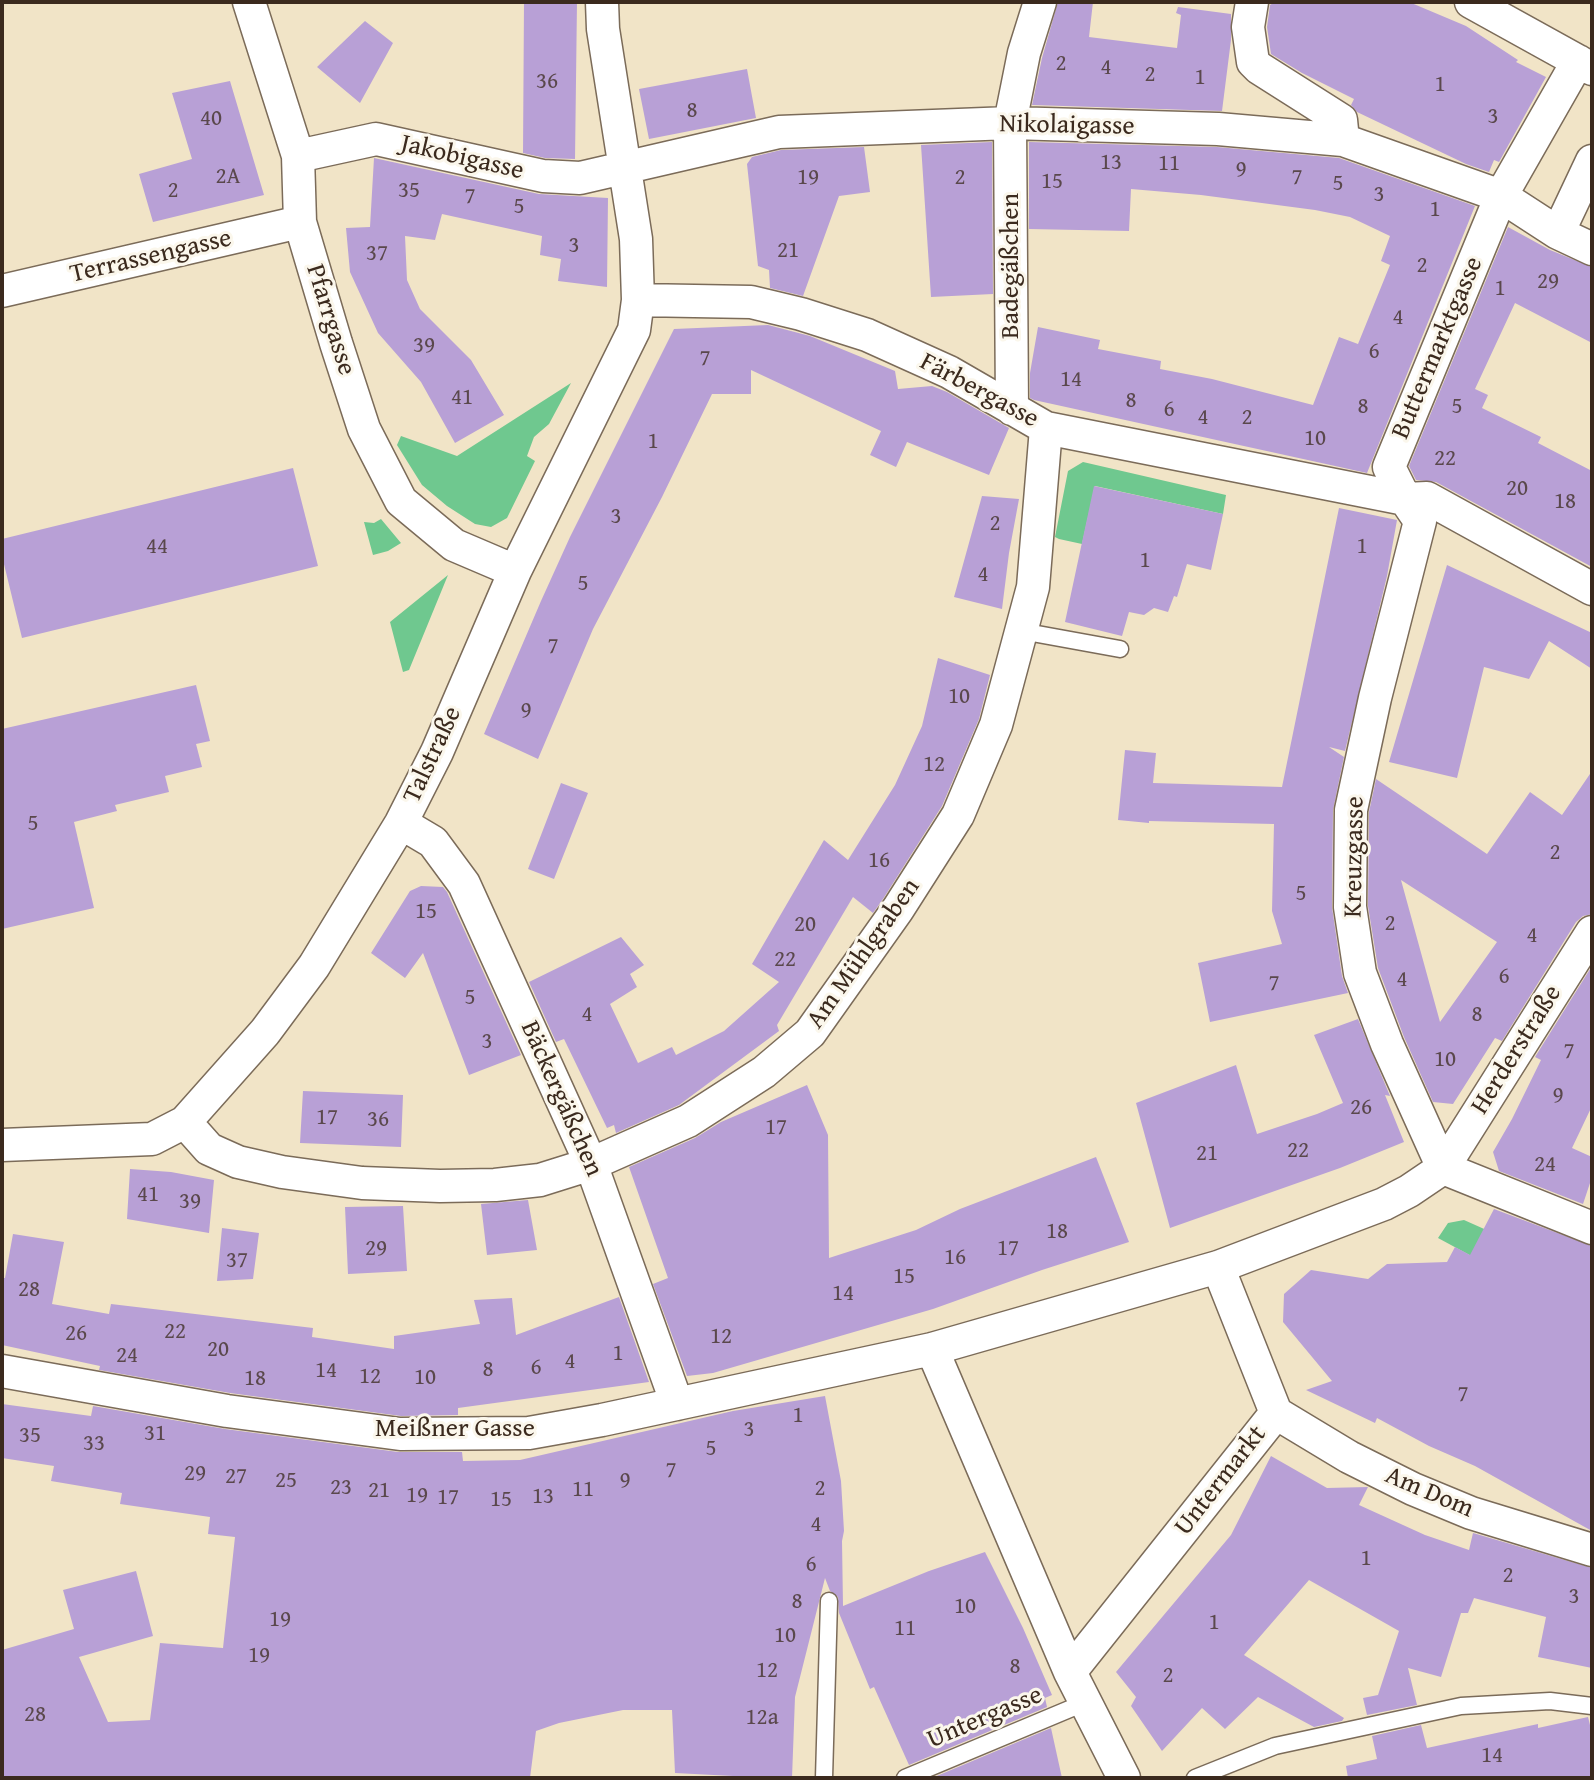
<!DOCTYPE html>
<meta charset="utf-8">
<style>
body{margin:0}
#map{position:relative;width:1594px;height:1780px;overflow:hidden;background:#f1e4c7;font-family:"Gentium Book Plus",serif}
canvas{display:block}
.frame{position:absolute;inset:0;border:4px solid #3b2a1e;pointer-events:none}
</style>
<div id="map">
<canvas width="1594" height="1780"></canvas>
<div class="frame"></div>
</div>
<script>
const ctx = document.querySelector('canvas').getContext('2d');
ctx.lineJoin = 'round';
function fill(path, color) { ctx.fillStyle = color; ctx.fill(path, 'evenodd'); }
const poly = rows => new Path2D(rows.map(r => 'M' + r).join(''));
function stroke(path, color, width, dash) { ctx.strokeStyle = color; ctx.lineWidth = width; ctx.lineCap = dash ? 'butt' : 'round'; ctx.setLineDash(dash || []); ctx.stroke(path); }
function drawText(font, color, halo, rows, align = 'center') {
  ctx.font = font + ' "Gentium Book Plus",serif'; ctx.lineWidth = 6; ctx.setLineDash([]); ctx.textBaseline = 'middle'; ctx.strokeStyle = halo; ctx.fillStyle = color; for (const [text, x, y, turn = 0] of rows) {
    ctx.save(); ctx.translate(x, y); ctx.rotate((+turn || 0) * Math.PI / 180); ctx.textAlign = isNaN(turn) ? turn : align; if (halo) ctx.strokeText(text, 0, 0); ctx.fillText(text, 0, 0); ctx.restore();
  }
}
fill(poly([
 [571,383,549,424,534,437,527,456,535,461,507,518,491,527,475,524,447,506,422,485,397,445,401,436,457,456],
 [1083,462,1226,495,1223,514,1095,486,1082,544,1059,539,1055,537,1068,471],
 [381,519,401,543,388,551,373,555,364,522,374,523],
 [448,575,409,670,403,672,390,622],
 [1464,1220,1592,1277,1592,1331,1528,1301,1475,1258,1438,1238,1448,1223]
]), '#6fc88f');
fill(poly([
 [524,2,577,2,575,159,545,158,523,153],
 [1058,2,1093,2,1089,37,1177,48,1181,15,1176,13,1178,7,1231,14,1231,40,1222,111,1032,105,1042,58],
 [1275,2,1409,2,1466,26,1518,60,1516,62,1546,77,1499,162,1494,160,1489,172,1466,164,1357,112,1351,105,1354,99,1302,73,1271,54,1267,27,1270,5],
 [365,21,393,43,360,103,317,67],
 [747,69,756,118,649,139,639,89],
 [230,81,264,195,153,222,139,174,192,159,172,93],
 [992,142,993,294,931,297,921,145],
 [1029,142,1217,147,1339,158,1475,206,1367,473,1034,400,1030,398,1030,373,1038,327,1100,340,1098,349,1161,361,1160,369,1212,379,1313,405,1339,337,1358,344,1390,265,1381,261,1390,236,1350,217,1315,210,1201,195,1131,189,1129,231,1029,229],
 [864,147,870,192,839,196,803,296,770,288,769,270,758,266,747,164,752,157,781,150],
 [374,158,539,194,608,198,607,287,558,281,561,259,540,255,542,236,442,214,435,240,405,236,407,280,420,309,471,360,504,415,455,443,421,382,378,333,350,272,346,228,370,227],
 [1508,227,1550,250,1592,267,1592,343,1515,303,1475,389,1488,395,1482,408,1541,437,1538,443,1592,471,1592,567,1436,482,1416,480,1409,466],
 [768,325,810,336,895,371,898,389,932,386,947,392,1009,428,989,475,907,442,896,467,870,455,881,431,751,370,751,394,712,394,662,497,593,629,538,759,484,734,541,601,570,537,674,329],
 [293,468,318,566,22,638,2,556,2,539],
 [1094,486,1223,514,1211,570,1187,564,1177,597,1174,596,1168,612,1154,608,1144,615,1129,612,1122,636,1065,622],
 [982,496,1019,499,1009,553,1002,609,954,597],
 [1339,508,1397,520,1387,576,1345,751,1329,747,1344,757,1333,810,1332,907,1342,976,1348,993,1210,1022,1198,963,1282,944,1272,911,1274,824,1149,821,1149,823,1118,820,1125,750,1156,753,1153,783,1282,787],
 [1447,565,1592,633,1592,669,1549,641,1529,679,1484,667,1457,778,1389,762],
 [938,658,990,675,979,719,942,806,883,899,873,913,853,897,777,1025,779,1031,679,1105,616,1133,614,1125,607,1128,564,1039,556,1042,529,982,621,937,644,965,630,974,637,987,610,1004,638,1063,672,1047,676,1055,724,1031,779,982,752,964,824,840,848,860,895,785,922,726],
 [196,685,210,741,196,744,202,767,165,776,169,792,115,805,117,811,74,822,94,908,2,929,2,729],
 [1592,771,1592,914,1583,916,1576,922,1502,1041,1495,1038,1453,1104,1433,1102,1404,1037,1378,968,1368,906,1369,812,1376,779,1487,854,1530,792,1562,815],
 [1401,880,1497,942,1440,1022],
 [561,783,588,793,554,879,528,869],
 [421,886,443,887,447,892,521,1055,469,1075,423,953,405,978,371,953,410,891],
 [1592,966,1592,1106,1572,1148,1592,1157,1592,1177,1583,1204,1499,1171,1493,1152,1512,1119,1541,1060,1535,1057],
 [1358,1019,1390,1096,1385,1095,1404,1142,1340,1168,1170,1228,1136,1103,1236,1065,1257,1134,1317,1114,1343,1103,1314,1035],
 [807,1085,828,1135,829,1258,916,1230,960,1209,1096,1157,1129,1242,1042,1270,933,1309,713,1373,687,1376,653,1284,668,1278,629,1167,695,1138,721,1122],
 [303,1091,403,1095,401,1147,300,1143],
 [130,1169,171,1172,214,1180,209,1233,127,1219],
 [528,1200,537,1250,487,1255,481,1204],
 [403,1206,407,1271,348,1274,345,1207],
 [1494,1209,1592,1246,1592,1531,1475,1466,1429,1446,1377,1418,1375,1423,1306,1390,1332,1381,1283,1322,1284,1294,1311,1270,1368,1279,1387,1264,1447,1262,1455,1247,1470,1255],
 [222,1228,259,1233,253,1279,217,1281],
 [13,1234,64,1242,52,1304,109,1314,111,1304,313,1328,312,1337,394,1349,394,1336,480,1324,474,1300,512,1298,516,1335,619,1297,649,1382,458,1408,458,1415,401,1416,230,1393,99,1370,100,1366,2,1345,2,1278,5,1278],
 [825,1396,841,1481,844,1531,842,1541,843,1606,929,1571,985,1552,1023,1628,1052,1695,1045,1698,1047,1707,909,1765,874,1687,870,1689,839,1613,838,1597,830,1591,825,1578,795,1697,792,1778,733,1778,733,1776,675,1773,672,1710,623,1710,559,1723,536,1731,530,1778,2,1778,2,1650,74,1629,63,1590,136,1571,153,1636,79,1657,108,1722,150,1720,160,1643,223,1648,235,1537,208,1534,210,1517,120,1504,122,1493,51,1481,54,1466,2,1458,2,1404,91,1416,93,1406,225,1429,398,1452,462,1452,463,1461,520,1460,733,1411],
 [1271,1456,1327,1488,1368,1487,1359,1505,1425,1535,1469,1550,1473,1533,1592,1568,1592,1668,1538,1657,1546,1617,1474,1598,1468,1613,1461,1613,1441,1677,1408,1668,1417,1705,1367,1715,1363,1698,1378,1695,1399,1631,1309,1580,1244,1655,1344,1718,1342,1721,1314,1727,1258,1697,1225,1729,1202,1708,1162,1751,1131,1706,1136,1697,1116,1672,1231,1535],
 [1588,1717,1592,1733,1592,1778,1348,1778,1346,1766,1377,1759,1372,1736,1421,1725,1427,1748,1538,1724,1538,1728],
 [1051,1728,1062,1778,932,1778]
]), '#b8a0d6');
const lane = poly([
 [1021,631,1120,649],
 [824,1778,829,1601],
 [905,1778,1084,1703],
 [1195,1778,1275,1746,1461,1706,1550,1701,1592,1706]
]);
const street = poly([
 [249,2,298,156,300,222,336,343,364,429,401,501,454,545,515,571],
 [1252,2,1248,27,1253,62,1259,68,1341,120,1343,140],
 [1471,2,1592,69],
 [298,156,376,139,543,176,580,178,779,132,1010,123,1218,129,1343,140,1501,196,1558,233,1592,249],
 [1558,233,1592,161],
 [2,291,300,222],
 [638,300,751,302,801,314,867,335,949,372,1046,428,1405,499,1427,498,1592,589],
 [1012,409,1010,123,1024,53,1040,2],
 [401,823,433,842,464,884,591,1164,677,1404],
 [185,1122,209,1149,238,1162,282,1172,362,1183,440,1186,495,1185,540,1180,591,1164,688,1121,764,1072,810,1033,898,909,958,815,996,725,1033,587,1046,428],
 [2,1145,152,1139,185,1122,265,1032,314,966,401,823,437,752,515,571,634,330,638,300,636,239,603,29,602,2],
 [1443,1168,1387,1044,1360,973,1350,907,1351,810,1375,698,1420,521,1405,499,1389,467,1501,196,1578,61],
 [1443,1168,1592,1228],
 [1218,1267,1276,1413],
 [932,1349,1070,1672,1124,1778],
 [2,1371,227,1411,400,1434,529,1433,602,1420,932,1349,1218,1267,1384,1204,1409,1191,1443,1168,1592,932],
 [1276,1413,1349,1457,1413,1489,1471,1513,1592,1550],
 [1070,1672,1276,1413]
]);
stroke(lane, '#7b6b59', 19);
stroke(street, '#7b6b59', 35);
stroke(lane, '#fff', 16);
stroke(street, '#fff', 32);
drawText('23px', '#5a484c', null, [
 ["2",1061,64],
 ["4",1106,68],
 ["2",1150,75],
 ["1",1200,78],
 ["36",547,82],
 ["1",1440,85],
 ["8",692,111],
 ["3",1493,117],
 ["40",211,119],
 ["13",1111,163],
 ["11",1169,164],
 ["9",1241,170],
 ["2A",228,177],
 ["19",808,178],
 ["2",960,178],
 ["7",1297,178],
 ["15",1052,182],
 ["5",1338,184],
 ["2",173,191],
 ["35",409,191],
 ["3",1379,195],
 ["7",470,197],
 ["5",519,207],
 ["1",1435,210],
 ["3",574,246],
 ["21",788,251],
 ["37",377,254],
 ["2",1422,266],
 ["29",1548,282],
 ["1",1500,289],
 ["4",1398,318],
 ["39",424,346],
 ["6",1374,352],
 ["7",705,359],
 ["14",1071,380],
 ["41",462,398],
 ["8",1131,401],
 ["8",1363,407],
 ["5",1457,407],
 ["6",1169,410],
 ["4",1203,418],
 ["2",1247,418],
 ["10",1315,439],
 ["1",653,442],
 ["22",1445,459],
 ["20",1517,489],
 ["18",1565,502],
 ["3",616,517],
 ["2",995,524],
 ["44",157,547],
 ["1",1362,547],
 ["1",1145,561],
 ["4",983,575],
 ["5",583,584],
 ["7",553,647],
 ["10",959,697],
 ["9",526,711],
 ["12",934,765],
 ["5",33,824],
 ["2",1555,853],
 ["16",879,861],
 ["5",1301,894],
 ["15",426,912],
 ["2",1390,924],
 ["20",805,925],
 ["4",1532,936],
 ["22",785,960],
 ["6",1504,977],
 ["4",1402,980],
 ["7",1274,984],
 ["5",470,998],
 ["4",587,1015],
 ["8",1477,1015],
 ["3",487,1042],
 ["7",1569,1052],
 ["10",1445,1060],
 ["9",1558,1096],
 ["26",1361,1108],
 ["17",327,1118],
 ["36",378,1120],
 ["17",776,1128],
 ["22",1298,1151],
 ["21",1207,1154],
 ["24",1545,1165],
 ["41",148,1195],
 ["39",190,1202],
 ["18",1057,1232],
 ["29",376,1249],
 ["17",1008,1249],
 ["16",955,1258],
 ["37",237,1261],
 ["15",904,1277],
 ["28",29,1290],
 ["14",843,1294],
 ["22",175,1332],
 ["26",76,1334],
 ["12",721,1337],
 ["20",218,1350],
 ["1",618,1354],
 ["24",127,1356],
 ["4",570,1362],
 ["6",536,1368],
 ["8",488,1370],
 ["14",326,1371],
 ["12",370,1377],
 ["10",425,1378],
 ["18",255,1379],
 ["7",1463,1395],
 ["1",798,1416],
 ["3",749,1430],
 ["31",155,1434],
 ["35",30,1436],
 ["33",94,1444],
 ["5",711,1449],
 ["7",671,1471],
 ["29",195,1474],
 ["27",236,1477],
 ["25",286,1481],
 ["9",625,1481],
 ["23",341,1488],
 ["2",820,1489],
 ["11",583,1490],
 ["21",379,1491],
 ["19",417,1496],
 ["13",543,1497],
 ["17",448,1498],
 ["15",501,1500],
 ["4",816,1525],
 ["1",1366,1559],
 ["6",811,1565],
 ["2",1508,1576],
 ["3",1574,1597],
 ["8",797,1602],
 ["10",965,1607],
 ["19",280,1620],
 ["1",1214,1623],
 ["11",905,1629],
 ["10",785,1636],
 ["19",259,1656],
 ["8",1015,1667],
 ["12",767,1671],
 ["2",1168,1676],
 ["28",35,1715],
 ["12a",762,1718],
 ["14",1492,1756]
]);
drawText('26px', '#3b2a1e', '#fbf7ec', [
 ["Nikolaigasse",1067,126,1],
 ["Jakobigasse",462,158,13],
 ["Terrassengasse",151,257,-13],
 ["Badegäßchen",1011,266,-90],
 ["Pfarrgasse",330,320,73],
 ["Buttermarktgasse",1438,348,-67],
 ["Färbergasse",979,391,28],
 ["Talstraße",433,755,-65],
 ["Kreuzgasse",1355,857,-89],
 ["Am Mühlgraben",864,954,-55],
 ["Herderstraße",1517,1050,-58],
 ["Bäckergäßchen",561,1099,66],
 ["Meißner Gasse",455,1429],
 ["Untermarkt",1221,1481,-52],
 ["Am Dom",1429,1493,23],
 ["Untergasse",985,1718,-23]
]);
</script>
